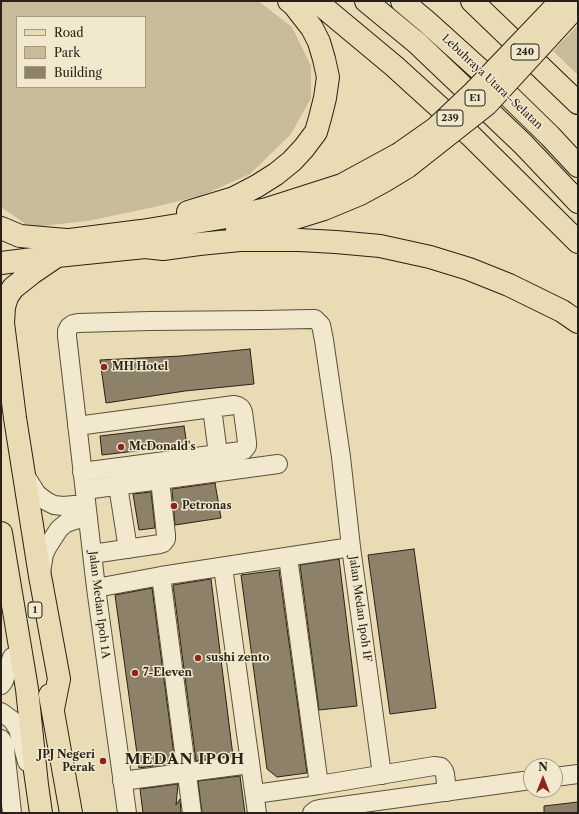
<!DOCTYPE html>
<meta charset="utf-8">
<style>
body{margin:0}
#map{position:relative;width:579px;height:814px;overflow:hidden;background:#e9dbb4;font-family:"Libre Caslon Text",serif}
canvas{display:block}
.frame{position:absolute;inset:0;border:2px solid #292117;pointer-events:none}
.legend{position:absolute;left:16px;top:16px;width:130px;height:72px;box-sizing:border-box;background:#f1e8ce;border:1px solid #a19885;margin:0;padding:5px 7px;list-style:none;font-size:12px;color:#292117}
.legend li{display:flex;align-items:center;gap:8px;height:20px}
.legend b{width:20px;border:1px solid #a19885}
.north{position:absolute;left:523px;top:758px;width:40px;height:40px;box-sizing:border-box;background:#f1e8ce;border:1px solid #a19885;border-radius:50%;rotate:0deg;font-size:11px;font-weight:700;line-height:16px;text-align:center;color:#292117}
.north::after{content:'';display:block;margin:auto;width:14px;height:18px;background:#8f2418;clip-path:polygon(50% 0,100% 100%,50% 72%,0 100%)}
</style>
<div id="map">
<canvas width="579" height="814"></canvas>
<div class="frame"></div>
<ul class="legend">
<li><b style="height:5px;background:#e9dbb4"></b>Road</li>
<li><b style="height:11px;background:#c8bb99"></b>Park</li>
<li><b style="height:11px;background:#8d8269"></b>Building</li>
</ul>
<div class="north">N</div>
</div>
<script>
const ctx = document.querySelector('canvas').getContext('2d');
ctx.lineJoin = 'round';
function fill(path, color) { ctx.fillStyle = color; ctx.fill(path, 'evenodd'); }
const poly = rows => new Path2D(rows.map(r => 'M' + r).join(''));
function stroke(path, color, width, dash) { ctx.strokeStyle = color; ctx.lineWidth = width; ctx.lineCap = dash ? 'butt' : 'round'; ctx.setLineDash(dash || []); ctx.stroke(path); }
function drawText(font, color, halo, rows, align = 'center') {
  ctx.font = font + ' "Libre Caslon Text",serif'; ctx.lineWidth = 3; ctx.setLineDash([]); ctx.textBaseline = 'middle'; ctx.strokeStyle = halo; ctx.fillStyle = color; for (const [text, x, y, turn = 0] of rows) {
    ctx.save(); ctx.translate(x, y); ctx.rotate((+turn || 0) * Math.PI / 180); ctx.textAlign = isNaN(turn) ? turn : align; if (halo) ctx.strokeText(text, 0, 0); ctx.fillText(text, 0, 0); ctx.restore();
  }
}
fill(poly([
 [1,1,258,1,292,27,311,66,311,98,291,134,250,174,203,195,154,207,88,221,30,227,1,207],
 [17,17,145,17,145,87,17,87],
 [578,25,578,75,553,51]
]), '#c8bb99');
const building = poly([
 [250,349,254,384,185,391,106,403,100,360,181,356,250,349],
 [184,426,187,445,102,455,100,436,184,426],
 [215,483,221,518,175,525,172,489,215,483],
 [151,492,155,528,139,530,133,494,151,492],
 [414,549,436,708,390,714,368,555,414,549],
 [339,559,357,706,319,710,300,565,339,559],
 [279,570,307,773,277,777,267,769,241,575,279,570],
 [211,579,233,756,196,761,173,585,211,579],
 [152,588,175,763,139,768,115,595,152,588],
 [240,776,245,813,202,813,198,781,240,776],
 [178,784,176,805,180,799,181,813,143,813,140,789,178,784],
 [578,802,578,813,544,813,544,806,578,802]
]);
fill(building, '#8d8269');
stroke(building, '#292117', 1);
const minor = poly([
 [212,408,218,454],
 [77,426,234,405,238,406,241,408,243,412,247,442,247,446,244,450,241,451,82,472],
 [25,475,37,494,46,501,54,505,63,506,86,504],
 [160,480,278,464],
 [118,486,128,549],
 [85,490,160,480,166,535,166,539,163,543,160,544,92,554],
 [288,557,319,785],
 [223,567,257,813],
 [41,572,44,554,48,546,59,529,66,523,75,520,88,517],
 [161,576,192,813],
 [96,588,161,576,351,547],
 [1,685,4,681,12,657],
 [1,712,12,720,18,729,22,743,27,762],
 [1,739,3,742,5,749,12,813],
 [555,777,578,774],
 [122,781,250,764],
 [255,794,319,785,434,766,441,767,444,771,445,774,447,792],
 [127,813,96,588,67,336,67,331,69,327,73,324,78,323,150,321,262,320,311,319,315,319,321,325,324,340,341,457,351,547,382,775],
 [312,813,316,810,320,809,531,780]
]);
const major = poly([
 [316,1,394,66,470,135,578,242],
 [472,1,578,103],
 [188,212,234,198,257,186,276,174,292,161,304,148,316,132,320,118,325,98,328,77,324,59,319,42,312,28,294,5,289,1],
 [1,228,20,236,66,240],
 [237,231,295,218,324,209,360,194,384,181,407,167],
 [54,242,141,231,233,216,267,209,342,185,399,154],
 [145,247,163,249,199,244,240,240,299,240,336,242,380,246,430,257,469,269,509,285,562,311,578,322],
 [1,263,57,256,145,247,158,245],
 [1,533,27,689,37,785],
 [50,695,71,813],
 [53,709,59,679,40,576,15,418,3,323,4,307,7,297,13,288,32,273,57,256],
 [35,771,41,813]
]);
const highway = poly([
 [366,1,417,43,523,144,578,202],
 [402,1,427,22,510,97,550,136,578,166]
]);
stroke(minor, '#59503e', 20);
stroke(major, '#292117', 24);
stroke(highway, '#292117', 24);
stroke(minor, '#f1e8ce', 18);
stroke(major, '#e9dbb4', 22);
stroke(highway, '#e9dbb4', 22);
const majorBridge = poly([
 [399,154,436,128,473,93,561,1],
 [407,167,487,104,576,7]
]);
stroke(majorBridge, '#292117', 24, []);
stroke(majorBridge, '#e9dbb4', 22);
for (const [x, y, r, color] of [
 [104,367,4,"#8f2418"],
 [121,447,4,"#8f2418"],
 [174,506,4,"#8f2418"],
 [198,658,4,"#8f2418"],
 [135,673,4,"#8f2418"],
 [103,761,4,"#8f2418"]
]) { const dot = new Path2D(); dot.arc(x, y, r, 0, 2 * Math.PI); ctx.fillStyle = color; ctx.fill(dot); stroke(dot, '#f1e8ce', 1.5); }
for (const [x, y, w] of [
 [525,52,28],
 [475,98,20],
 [450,118,26],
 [35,610,14]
]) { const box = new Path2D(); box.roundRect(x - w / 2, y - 8, w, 16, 3); ctx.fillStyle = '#f1e8ce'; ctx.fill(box); stroke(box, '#292117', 1); }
drawText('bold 10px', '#292117', null, [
 ["240",525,52],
 ["E1",475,98],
 ["239",450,118],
 ["1",35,610]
]);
drawText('11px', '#292117', '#f1e8ce', [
 ["Lebuhraya Utara–Selatan",492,82,43],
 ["Jalan Medan Ipoh 1A",99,605,83],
 ["Jalan Medan Ipoh 1F",360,609,82]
]);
drawText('bold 11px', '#292117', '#f1e8ce', [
 ["MH Hotel",112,367],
 ["McDonald's",129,447],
 ["Petronas",182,506],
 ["sushi zento",206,658],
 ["7-Eleven",143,673],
 ["JPJ Negeri",95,755,"right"],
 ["Perak",95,768,"right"]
], 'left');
ctx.letterSpacing = '1px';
drawText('bold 15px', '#292117', '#f1e8ce', [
 ["MEDAN IPOH",185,760]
]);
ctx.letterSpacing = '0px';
</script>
